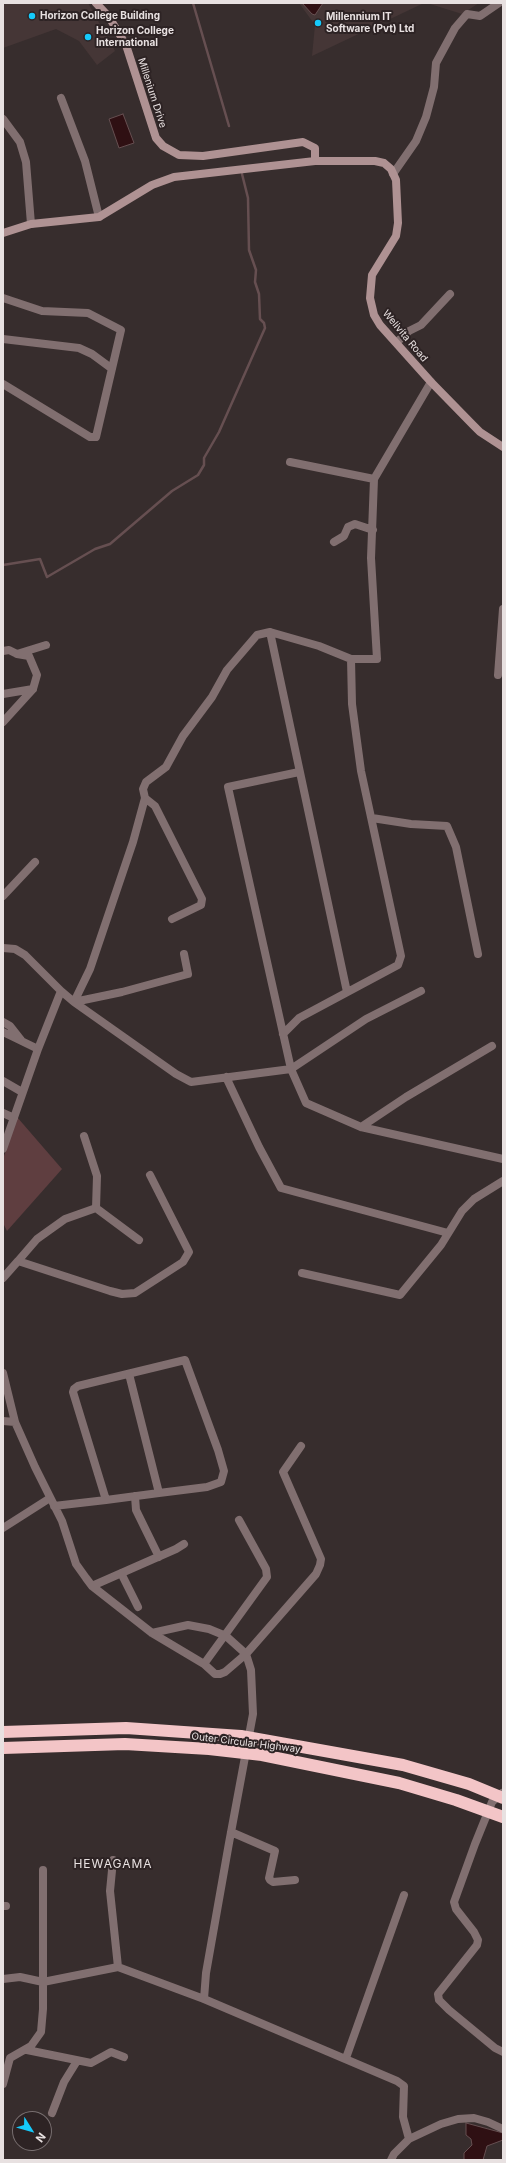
<!DOCTYPE html>
<style>
body{margin:0}
#map{position:relative;width:506px;height:2163px;overflow:hidden;background:#372d2d;font-family:Inter,sans-serif}
canvas{display:block}
.frame{position:absolute;inset:0;border:4px solid #e8e1e1;pointer-events:none}
.north{position:absolute;left:12px;top:2111px;width:40px;height:40px;box-sizing:border-box;background:#2d2324;border:1px solid #786f70;border-radius:50%;rotate:127deg;font-size:11px;font-weight:700;line-height:16px;text-align:center;color:#e8e1e1}
.north::after{content:'';display:block;margin:auto;width:14px;height:18px;background:#15cafb;clip-path:polygon(50% 0,100% 100%,50% 72%,0 100%)}
</style>
<div id="map">
<canvas width="506" height="2163"></canvas>
<div class="frame"></div>
<div class="north">N</div>
</div>
<script>
const ctx = document.querySelector('canvas').getContext('2d');
ctx.lineJoin = 'round';
function fill(path, color) { ctx.fillStyle = color; ctx.fill(path, 'evenodd'); }
const poly = rows => new Path2D(rows.map(r => 'M' + r).join(''));
function stroke(path, color, width, dash) { ctx.strokeStyle = color; ctx.lineWidth = width; ctx.lineCap = dash ? 'butt' : 'round'; ctx.setLineDash(dash || []); ctx.stroke(path); }
function drawText(font, color, halo, rows, align = 'center') {
  ctx.font = font + ' Inter,sans-serif'; ctx.lineWidth = 4; ctx.setLineDash([]); ctx.textBaseline = 'middle'; ctx.strokeStyle = halo; ctx.fillStyle = color; for (const [text, x, y, turn = 0] of rows) {
    ctx.save(); ctx.translate(x, y); ctx.rotate((+turn || 0) * Math.PI / 180); ctx.textAlign = isNaN(turn) ? turn : align; if (halo) ctx.strokeText(text, 0, 0); ctx.fillText(text, 0, 0); ctx.restore();
  }
}
fill(poly([
 [3,3,88,3,115,51,97,65,79,41,56,29,3,48],
 [299,3,424,3,312,56,315,25],
 [427,3,479,3,462,14]
]), '#453636');
fill(poly([
 [17,1117,62,1169,7,1231,3,1223,3,1159]
]), '#5f3e40');
const water = poly([
 [302,3,323,3,315,15,312,14,302,3],
 [123,114,134,143,119,148,109,119,123,114],
 [466,2123,503,2133,503,2140,487,2146,483,2160,464,2160,464,2153,472,2145,471,2139,466,2135,466,2123]
]);
fill(water, '#2f1013');
stroke(water, '#664f51', 1);
stroke(poly([
 [193,3,229,126],
 [3,565,40,559,47,577,95,549,110,544,172,491,198,475,204,465,204,458,219,432,265,328,264,323,260,319,259,294,255,282,256,270,249,250,248,198,242,174]
]), '#664f51', 2.5);
stroke(poly([
 [61,98,85,161,99,217],
 [3,119,20,142,26,162,31,224],
 [393,174,416,141,426,117,434,87,436,63,455,28,467,14,480,16,499,3],
 [3,298,42,311,88,313,121,330,96,437,90,437,3,384],
 [3,339,79,348,92,354,111,368],
 [397,342,409,331,421,325,450,294],
 [290,462,374,479],
 [334,542,344,536,348,527,355,524,373,530],
 [270,632,347,992],
 [3,651,9,650,17,654,46,645],
 [498,675,503,609],
 [3,694,33,689],
 [3,722,33,689,37,675,29,656,17,654],
 [299,772,228,787,291,1069,306,1103,361,1127,503,1159],
 [145,798,155,806,202,899,201,905,172,919],
 [372,818,411,824,447,826,456,847,478,954],
 [3,896,35,862],
 [3,948,15,949,25,955,61,991],
 [184,954,188,974,122,992,74,1002,176,1074,191,1082,291,1069,366,1019,421,991],
 [3,1022,10,1026,21,1040],
 [3,1032,38,1049],
 [283,1034,299,1018,398,965,401,956,361,771,352,704,351,659],
 [226,1077,259,1147,281,1188,448,1233],
 [3,1081,22,1092],
 [3,1113,14,1118],
 [361,1127,406,1097,492,1046],
 [84,1136,97,1176,96,1208],
 [3,1149,38,1049,61,991,74,1002,90,969,133,842,145,798,143,789,146,782,166,767,183,736,212,697,227,670,257,635,270,632,319,646,351,659,377,659,371,558,374,479,431,382],
 [18,1261,37,1239,65,1219,96,1208,139,1240],
 [302,1273,400,1295,441,1245,462,1211,474,1199,503,1181],
 [3,1278,18,1261,110,1291,122,1294,135,1293,183,1262,189,1252,150,1175],
 [3,1373,15,1422,35,1467,62,1521,76,1564,86,1578,92,1586,152,1633,204,1664,215,1674,220,1674,225,1672,246,1654,316,1574,320,1565,321,1559,283,1472,301,1446],
 [129,1374,159,1493],
 [3,1421,15,1422],
 [135,1496,136,1510,159,1557],
 [54,1506,106,1500,159,1493,207,1487,221,1482,224,1471,218,1450,185,1360,78,1386,74,1389,73,1392,106,1500],
 [3,1528,50,1498],
 [121,1573,138,1607],
 [92,1586,176,1549,184,1544],
 [152,1633,188,1625,209,1629,226,1636,246,1654,251,1670,253,1714,229,1843,206,1973,204,1999],
 [204,1664,267,1577,266,1569,239,1520],
 [502,1793,492,1802,475,1844,454,1902,456,1909,474,1932,478,1940,477,1945,438,1994,439,2000,449,2010,495,2048,503,2052],
 [231,1832,275,1851,269,1878,270,1880,273,1882,295,1880],
 [113,1860,110,1891,118,1967],
 [3,1906,6,1906],
 [3,1979,20,1977,43,1982,118,1967,204,1999,397,2081,404,2086,403,2117,409,2139],
 [27,2050,91,2063,111,2052,124,2057],
 [346,2058,404,1895],
 [3,2084,10,2058,31,2046,41,2032,43,2009,43,1870],
 [52,2113,64,2082,77,2061],
 [391,2160,394,2154,409,2139,441,2124,458,2119,474,2118,488,2122,503,2129]
]), '#816f70', 8);
stroke(poly([
 [96,3,109,17,126,45,156,138,163,146,179,155,203,156,303,142,315,148,315,161],
 [3,233,31,224,99,217,152,185,174,177,315,161,375,161,384,163,391,169,396,180,398,223,396,236,372,275,370,298,374,315,380,325,431,382,473,425,480,432,503,447]
]), '#af9293', 8);
stroke(poly([
 [3,1732,126,1728,241,1736,403,1765,469,1784,503,1798],
 [3,1748,125,1744,209,1749,262,1755,399,1783,456,1800,503,1817]
]), '#f3c5c7', 12);
for (const [x, y, r, color] of [
 [32,16,4,"#15cafb"],
 [318,23,4,"#15cafb"],
 [88,37,4,"#15cafb"]
]) { const dot = new Path2D(); dot.arc(x, y, r, 0, 2 * Math.PI); ctx.fillStyle = color; ctx.fill(dot); stroke(dot, '#2d2324', 1.5); }
drawText('bold 10px', '#e8e1e1', '#2d2324', [
 ["Horizon College Building",40,16],
 ["Millennium IT",326,17],
 ["Software (Pvt) Ltd",326,29],
 ["Horizon College",96,31],
 ["International",96,43]
], 'left');
drawText('10px', '#e8e1e1', '#2d2324', [
 ["Millenium Drive",152,93,72],
 ["Welivita Road",405,336,50],
 ["Outer Circular Highway",246,1743,7]
]);
ctx.letterSpacing = '1px';
drawText('12px', '#e8e1e1', '#2d2324', [
 ["HEWAGAMA",113,1864]
]);
ctx.letterSpacing = '0px';
</script>
